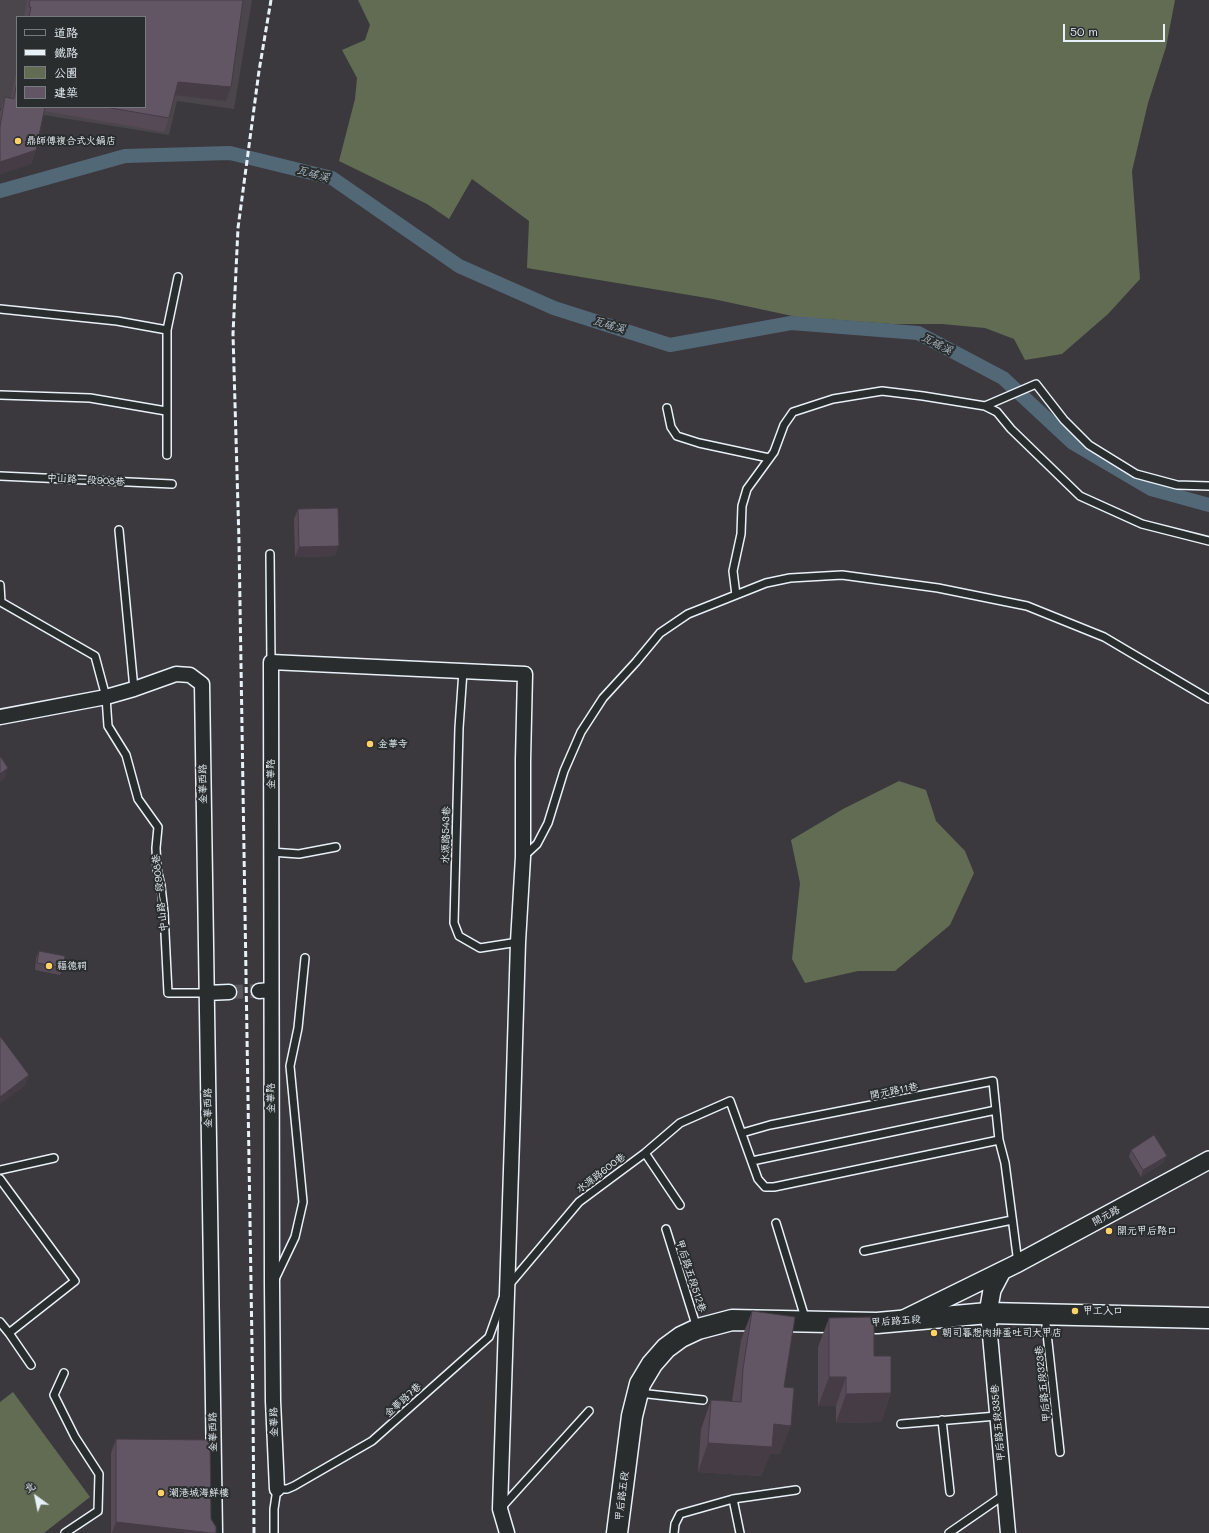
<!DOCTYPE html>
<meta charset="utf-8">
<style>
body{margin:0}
#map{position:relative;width:1209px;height:1533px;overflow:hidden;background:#3b393e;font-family:Mali,"LXGW WenKai TC",sans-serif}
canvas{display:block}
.legend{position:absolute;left:16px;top:16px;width:130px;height:92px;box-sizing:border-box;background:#2a2d2e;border:1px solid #767b7f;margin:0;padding:5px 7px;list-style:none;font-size:12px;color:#e8f1f8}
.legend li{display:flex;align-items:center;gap:8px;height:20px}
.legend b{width:20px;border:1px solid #767b7f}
.north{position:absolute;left:16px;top:1477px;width:40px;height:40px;-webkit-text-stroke:3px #2a2d2e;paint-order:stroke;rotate:327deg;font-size:11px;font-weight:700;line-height:16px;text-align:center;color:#e8f1f8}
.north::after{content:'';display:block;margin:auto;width:14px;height:18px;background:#e8f1f8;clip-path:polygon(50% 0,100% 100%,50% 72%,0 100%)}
.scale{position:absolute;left:1063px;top:24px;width:102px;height:18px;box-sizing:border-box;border:2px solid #e8f1f8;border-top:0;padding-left:5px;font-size:12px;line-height:14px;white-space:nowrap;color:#e8f1f8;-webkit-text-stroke:3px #2a2d2e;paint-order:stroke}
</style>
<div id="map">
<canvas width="1209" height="1533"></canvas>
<ul class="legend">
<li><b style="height:5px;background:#2a2d2e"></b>道路</li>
<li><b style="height:5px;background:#e8f1f8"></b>鐵路</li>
<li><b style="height:11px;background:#616c53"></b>公園</li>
<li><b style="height:11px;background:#635664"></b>建築</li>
</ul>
<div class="north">北</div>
<div class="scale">50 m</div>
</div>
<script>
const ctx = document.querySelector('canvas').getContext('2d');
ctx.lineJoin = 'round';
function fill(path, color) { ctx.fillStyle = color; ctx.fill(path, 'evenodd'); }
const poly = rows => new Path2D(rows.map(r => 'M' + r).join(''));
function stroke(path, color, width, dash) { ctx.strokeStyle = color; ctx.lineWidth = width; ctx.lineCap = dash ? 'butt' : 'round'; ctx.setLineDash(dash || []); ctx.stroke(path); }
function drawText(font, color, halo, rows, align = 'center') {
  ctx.font = font + ' Mali,"LXGW WenKai TC",sans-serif'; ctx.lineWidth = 4; ctx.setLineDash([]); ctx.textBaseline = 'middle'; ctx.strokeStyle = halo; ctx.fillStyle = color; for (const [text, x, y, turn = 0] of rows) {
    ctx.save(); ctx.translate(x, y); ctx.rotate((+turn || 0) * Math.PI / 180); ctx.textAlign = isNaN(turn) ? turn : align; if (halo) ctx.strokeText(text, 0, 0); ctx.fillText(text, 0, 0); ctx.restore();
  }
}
fill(poly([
 [0,0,252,0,234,109,177,101,169,135,0,108],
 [17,17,145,17,145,107,17,107]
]), '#4a464c');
fill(poly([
 [358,0,1175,0,1166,47,1148,103,1132,171,1140,279,1108,314,1062,354,1025,360,1014,339,985,328,942,324,892,324,797,317,713,299,527,268,529,221,472,179,449,219,427,204,339,161,355,99,357,78,342,50,365,40,370,25],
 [899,781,926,790,936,821,965,851,974,873,950,925,895,971,858,971,805,983,792,959,800,883,791,840,843,809],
 [13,1392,90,1497,44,1533,0,1533,0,1402]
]), '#616c53');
stroke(poly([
 [0,191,125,156,230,153,332,178,459,266,554,308,670,345,791,323,918,333,1003,378,1073,443,1151,489,1209,505]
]), '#536877', 14);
stroke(poly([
 [229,992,259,991]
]), '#55555a', 14, [14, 7]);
const service = poly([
 [0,309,117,321,167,330],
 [0,395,90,398,166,411],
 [985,406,1036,384,1064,420,1089,445,1136,474,1177,485,1209,486],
 [667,408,671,427,677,436,699,443,769,458],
 [167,455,167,330,178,277],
 [0,476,172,484],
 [119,530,134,689],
 [270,554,271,662],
 [0,585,1,602,95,656,106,697,108,726,126,755,138,799,158,827,156,848,157,869,161,886,164,913,168,993,206,993],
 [736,595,733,571,741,534,742,506,747,489,774,452,784,425,793,412,833,399,882,391,923,396,985,406,997,412,1011,429,1080,496,1142,524,1209,541],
 [463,671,459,728,454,923,459,936,480,948,518,942],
 [271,852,299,854,336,847],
 [523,857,537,844,548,823,564,771,581,732,603,698,636,662,660,633,688,614,766,583,790,578,842,575,938,588,1027,606,1104,637,1209,699],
 [742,1133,770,1125,993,1081,999,1140],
 [645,1153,680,1205],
 [752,1161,996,1110],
 [0,1170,54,1158],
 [0,1179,75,1281,9,1333,0,1322],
 [776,1223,806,1321],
 [666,1229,697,1328],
 [864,1251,1012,1220],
 [275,1279,295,1237,303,1202,290,1066,298,1028,305,958],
 [509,1285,579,1202,645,1153,680,1123,730,1101,758,1179,765,1187,774,1187,999,1140,1005,1163,1018,1263],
 [1045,1315,1060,1452],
 [9,1333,31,1365],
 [64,1373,54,1395,75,1437,99,1474,98,1511,65,1533],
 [639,1393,703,1400],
 [942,1420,950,1492],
 [901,1424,997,1416],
 [733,1499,796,1490],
 [502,1507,589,1411],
 [274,1533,274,1509,277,1489,287,1489,294,1486,372,1441,489,1337,503,1298],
 [674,1533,675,1524,680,1514,733,1499,740,1533],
 [949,1533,1004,1495]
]);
const minor = poly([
 [0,717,106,697,134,689,176,674,190,675,202,684,215,1533],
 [259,991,271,990],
 [206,993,229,992],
 [988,1313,1008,1533],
 [277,1489,273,1401,272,1284,271,662,525,674,523,760,523,857,518,942,513,1109,500,1509,507,1533]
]);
const tertiary = poly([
 [988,1313,992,1290,1002,1271],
 [904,1319,1018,1263,1209,1160]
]);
const secondary = poly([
 [617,1533,632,1416,640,1384,652,1364,666,1348,681,1337,698,1329,732,1320,877,1323,988,1313,1209,1318]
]);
stroke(service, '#e8f1f8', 10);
stroke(minor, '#e8f1f8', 17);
stroke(tertiary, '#e8f1f8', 20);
stroke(secondary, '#e8f1f8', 23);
stroke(service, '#2a2d2e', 7);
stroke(minor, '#2a2d2e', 14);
stroke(tertiary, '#2a2d2e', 17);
stroke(secondary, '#2a2d2e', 20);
stroke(poly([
 [254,1533,253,1407,239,542,233,334,238,228,259,71,271,0]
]), '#e8f1f8', 3, [6, 3]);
fill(poly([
 [27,0,243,0,226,101,174,95,169,118,164,132,44,111,36,150,31,164,0,174,0,112,5,97,11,98,17,68,17,107,145,107,145,17,24,17],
 [298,509,335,556,295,557,294,519],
 [39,951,63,968,60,975,35,970,36,958],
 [1131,1150,1164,1162,1141,1177,1129,1157],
 [752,1311,784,1387,780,1454,770,1454,761,1476,698,1472,701,1429,711,1400,732,1401,741,1340],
 [829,1318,874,1356,891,1393,881,1422,836,1423,836,1406,818,1406,818,1347],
 [116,1439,211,1519,216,1533,111,1533,111,1453]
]), '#554a56');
fill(poly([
 [178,82,231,87,226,101,173,95],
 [36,150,31,164,0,174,0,162],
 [339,546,335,556,295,557,299,547],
 [8,768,5,778,0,782,0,774],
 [29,1075,25,1086,0,1104,0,1097],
 [1167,1156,1164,1162,1141,1177,1143,1170],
 [829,1377,846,1377,836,1406,818,1406],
 [891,1393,881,1422,836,1423,846,1394],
 [774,1424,791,1426,780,1454,770,1454,761,1476,698,1472,708,1443],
 [116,1522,211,1533,112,1533]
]), '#453c46');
const building = poly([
 [30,0,243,0,231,87,178,82,169,118,105,107,145,107,145,17,29,17,31,7,29,7,30,0],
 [17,81,17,107,45,107,36,150,0,162,0,127,5,97,14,99,17,81],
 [338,508,339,546,299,547,298,509,338,508],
 [0,756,8,768,0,774,0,756],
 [39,951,65,956,63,968,37,963,39,951],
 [0,1036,29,1075,0,1097,0,1036],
 [1154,1135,1167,1156,1143,1170,1131,1150,1154,1135],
 [752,1311,795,1317,784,1387,794,1388,791,1426,774,1424,772,1447,708,1443,711,1400,741,1402,743,1369,752,1311],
 [874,1317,874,1356,891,1356,891,1393,846,1394,846,1377,829,1377,829,1318,874,1317],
 [116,1439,210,1440,211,1519,216,1527,216,1533,211,1533,116,1522,116,1439]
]);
fill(building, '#635664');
stroke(building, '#453c46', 1);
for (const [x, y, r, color] of [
 [18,141,4,"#ffd166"],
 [370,744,4,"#ffd166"],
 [49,966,4,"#ffd166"],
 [1109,1231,4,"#ffd166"],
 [1075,1311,4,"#ffd166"],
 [934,1333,4,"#ffd166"],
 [161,1493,4,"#ffd166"]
]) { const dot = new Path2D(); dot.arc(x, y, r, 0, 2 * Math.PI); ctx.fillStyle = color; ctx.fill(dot); stroke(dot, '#2a2d2e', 1.5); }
drawText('10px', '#e8f1f8', '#2a2d2e', [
 ["鼎師傅複合式火鍋店",26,141],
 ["金華寺",378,744],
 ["福德祠",57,966],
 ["開元甲后路口",1117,1231],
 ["甲工入口",1083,1311],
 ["朝司暮想肉排蛋吐司大甲店",942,1333],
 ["潮港城海鮮樓",169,1493]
], 'left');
drawText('10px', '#e8f1f8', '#2a2d2e', [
 ["中山路一段908巷",86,480,3],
 ["金華路",271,774,-90],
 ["金華西路",203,784,-91],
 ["水源路543巷",446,835,-89],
 ["中山路一段908巷",160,893,-96],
 ["開元路11巷",894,1091,-11],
 ["金華路",271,1098,-90],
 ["金華西路",208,1108,-91],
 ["水源路600巷",601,1173,-37],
 ["開元路",1106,1216,-28],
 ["甲后路五段512巷",691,1276,72],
 ["甲后路五段",896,1321,-4],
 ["甲后路五段323巷",1043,1384,-96],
 ["金華路7巷",403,1400,-42],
 ["金華路",274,1422,-92],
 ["甲后路五段335巷",998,1423,-95],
 ["金華西路",213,1432,-91],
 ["甲后路五段",622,1496,-83]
]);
drawText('italic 11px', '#acbac4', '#2a2d2e', [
 ["瓦磘溪",313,174,15],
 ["瓦磘溪",609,325,17],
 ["瓦磘溪",937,344,27]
]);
</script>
